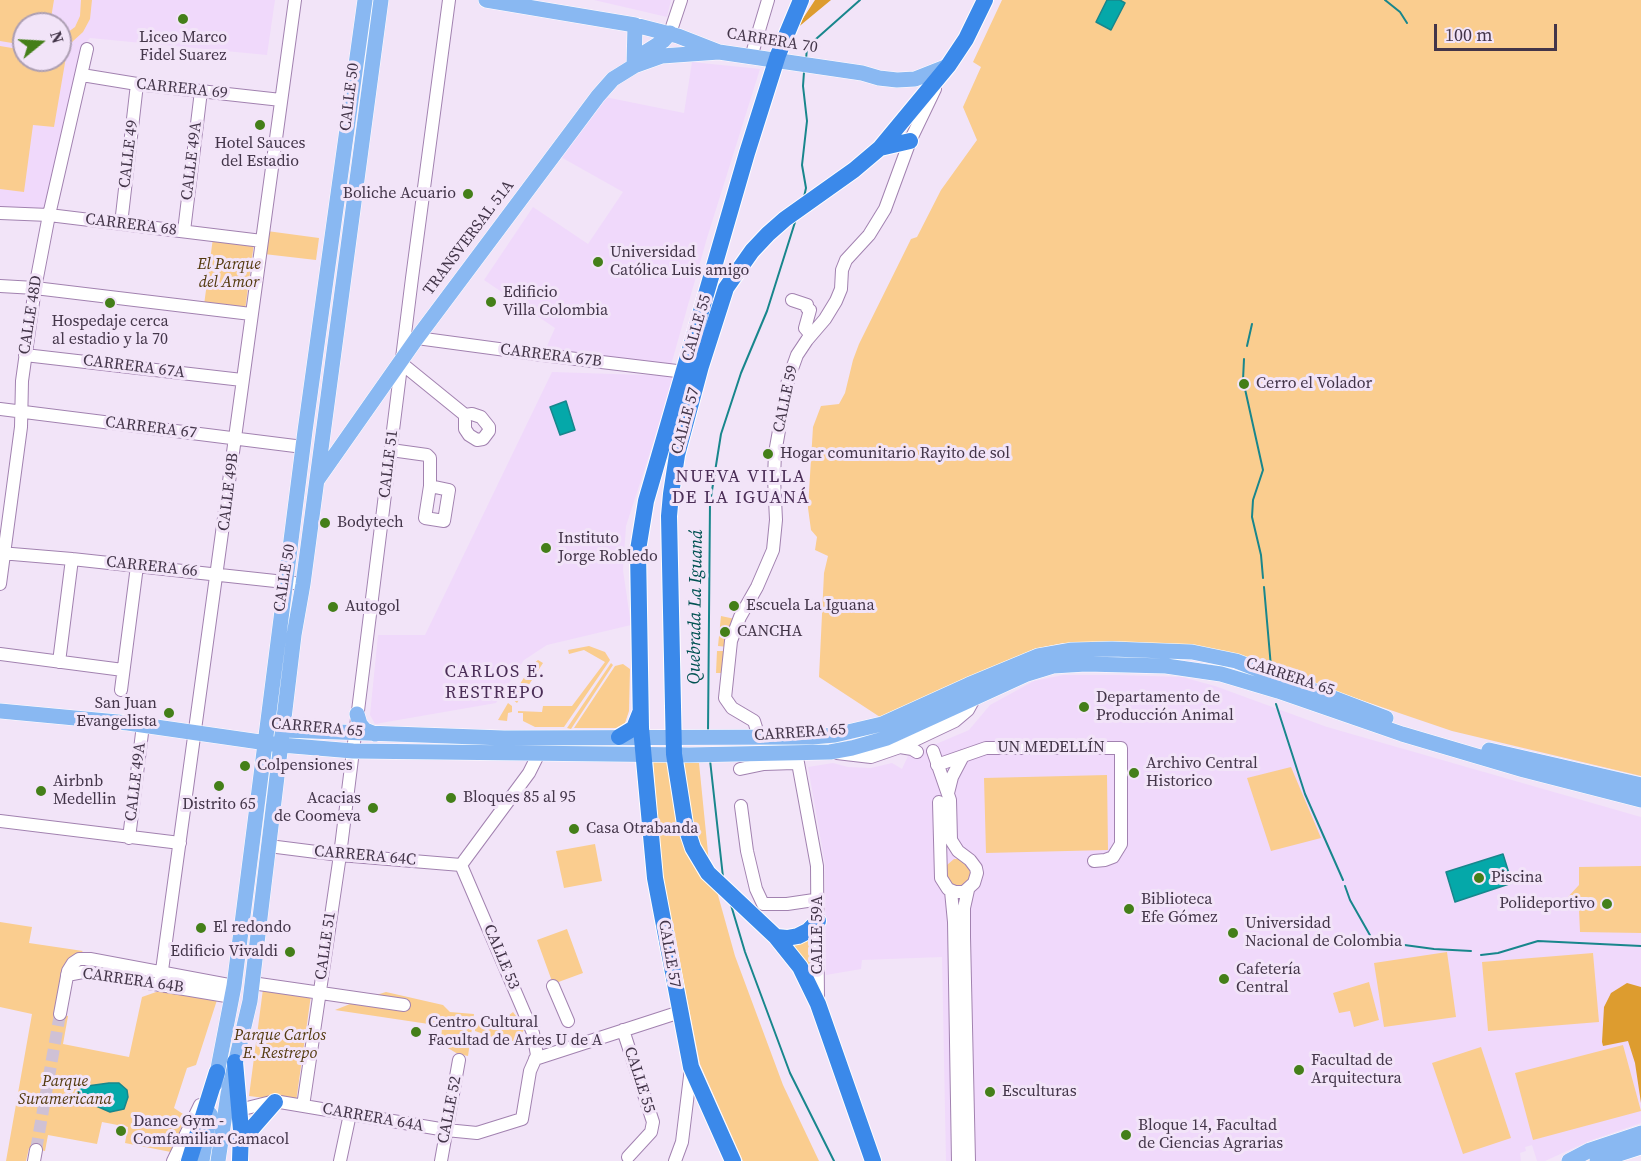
<!DOCTYPE html>
<meta charset="utf-8">
<style>
body{margin:0}
#map{position:relative;width:1641px;height:1161px;overflow:hidden;background:#f2e4f8;font-family:"Source Serif 4",serif}
canvas{display:block}
.north{position:absolute;left:12px;top:12px;width:60px;height:60px;box-sizing:border-box;background:#f2e4f8;border:2px solid #ac9eb2;border-radius:50%;rotate:72deg;font-size:16px;font-weight:700;line-height:24px;text-align:center;color:#433549}
.north::after{content:'';display:block;margin:auto;width:21px;height:27px;background:#447f19;clip-path:polygon(50% 0,100% 100%,50% 72%,0 100%)}
.scale{position:absolute;left:1434px;top:24px;width:123px;height:27px;box-sizing:border-box;border:3px solid #433549;border-top:0;padding-left:8px;font-size:18px;line-height:21px;white-space:nowrap;color:#433549;-webkit-text-stroke:4px #f2e4f8;paint-order:stroke}
</style>
<div id="map">
<canvas width="1641" height="1161"></canvas>
<div class="north">N</div>
<div class="scale">100 m</div>
</div>
<script>
const ctx = document.querySelector('canvas').getContext('2d');
ctx.lineJoin = 'round';
function fill(path, color) { ctx.fillStyle = color; ctx.fill(path, 'evenodd'); }
const poly = rows => new Path2D(rows.map(r => 'M' + r).join(''));
function stroke(path, color, width, dash) { ctx.strokeStyle = color; ctx.lineWidth = width; ctx.lineCap = dash ? 'butt' : 'round'; ctx.setLineDash(dash || []); ctx.stroke(path); }
function drawText(font, color, halo, rows, align = 'center') {
  ctx.font = font + ' "Source Serif 4",serif'; ctx.lineWidth = 6; ctx.setLineDash([]); ctx.textBaseline = 'middle'; ctx.strokeStyle = halo; ctx.fillStyle = color; for (const [text, x, y, turn = 0] of rows) {
    ctx.save(); ctx.translate(x, y); ctx.rotate((+turn || 0) * Math.PI / 180); ctx.textAlign = isNaN(turn) ? turn : align; if (halo) ctx.strokeText(text, 0, 0); ctx.fillText(text, 0, 0); ctx.restore();
  }
}
fill(poly([
 [0,0,275,0,267,55,90,38,82,47,47,213,0,211],
 [24,24,60,24,60,60,24,60],
 [594,0,671,0,667,17],
 [692,62,760,69,707,238,671,365,543,355,555,328,484,280,533,207,588,244,623,192,559,156,605,97,684,113],
 [552,372,675,376,626,526,623,570,631,625,547,645,524,660,496,703,375,724,370,715,378,635,425,635],
 [1063,675,1117,675,1182,677,1215,686,1327,727,1641,817,1641,1123,1589,1141,1545,1161,1537,1161,1532,1145,1525,1147,1526,1151,1520,1153,1521,1161,946,1161,942,957,862,960,861,969,826,975,825,864,808,767,833,763,848,767,871,768,892,763,902,769,908,756,969,730,990,705,1034,681]
]), '#f0d9fb');
fill(poly([
 [0,0,54,0,50,24,24,24,24,45,0,41],
 [81,0,92,0,90,19,83,32,72,42,60,47,60,38,75,27,80,16],
 [1002,0,1641,0,1641,776,1452,731,1264,667,1115,643,1063,643,1034,649,883,719,819,677,824,573,828,556,815,550,817,537,811,530,808,508,813,427,821,406,839,404,845,393,853,360,859,344,911,239,917,237,941,190,977,140,963,107,981,67,973,62],
 [0,46,24,50,24,60,60,60,60,56,66,57,54,127,33,125,24,192,0,189],
 [267,231,319,238,316,260,264,254],
 [213,238,254,243,245,310,204,305],
 [721,616,735,619,728,647,718,646],
 [589,646,605,652,610,660,564,727,535,727,523,721,523,713,518,713,518,711,542,712,543,706,572,706,605,662,584,650,569,654,568,650],
 [717,651,725,651,725,673,716,673],
 [538,660,543,663,517,703,511,698,532,665],
 [611,663,613,665,571,729,567,728],
 [623,664,630,669,629,711,625,723,616,728,574,728,615,666],
 [508,703,512,706,512,712,508,713,507,721,498,720],
 [653,762,699,763,709,863,735,956,783,1085,819,1161,743,1161,700,1064,663,877],
 [1291,767,1321,838,1271,851,1247,778],
 [1107,775,1108,850,986,853,984,778],
 [595,844,602,881,564,888,556,851],
 [954,859,959,859,968,861,973,878,963,887,953,886,947,879,946,870,947,865],
 [1641,866,1641,933,1580,932,1579,910,1567,898,1579,885,1579,867],
 [0,922,32,927,29,943,83,951,70,961,58,1014,68,1016,63,1044,129,1057,142,997,159,991,217,1000,196,1065,187,1068,174,1108,186,1116,171,1152,125,1143,128,1127,102,1122,97,1144,48,1135,45,1151,29,1148,26,1161,6,1161,32,1014,0,1007],
 [567,929,583,973,553,984,537,940],
 [813,931,815,964,810,966,809,971,790,942],
 [1447,952,1456,1017,1384,1027,1374,963],
 [1593,953,1599,1022,1488,1031,1482,962],
 [1369,982,1379,1020,1354,1027,1350,1011,1339,1013,1333,993],
 [263,989,311,995,296,1102,249,1096],
 [386,992,443,1005,450,1012,474,1014,468,1056,458,1054,441,1044,442,1026,335,1010,360,1000],
 [513,1012,525,1028,517,1041,512,1041,509,1038,501,1040,475,1031,475,1020,498,1024],
 [1623,1045,1641,1111,1533,1140,1515,1073],
 [1481,1047,1511,1138,1463,1154,1432,1063]
]), '#facd8f');
fill(poly([
 [815,0,831,0,796,29],
 [1627,983,1641,987,1641,1103,1635,1063,1628,1041,1603,1046,1602,1042,1604,1007,1611,993]
]), '#dd9c2f');
const water = poly([
 [1107,0,1120,0,1125,3,1111,30,1096,22,1107,0],
 [566,401,575,430,560,435,550,407,566,401],
 [1503,854,1512,883,1455,902,1446,872,1503,854],
 [109,1083,119,1083,127,1090,128,1097,124,1109,110,1112,87,1102,80,1096,78,1091,80,1087,109,1083]
]);
fill(water, '#05a8a9');
stroke(water, '#18868c', 1.5);
stroke(poly([
 [1385,0,1400,12,1407,23],
 [806,60,807,47,860,0],
 [804,197,806,188,802,165,807,121,803,86,804,72],
 [1247,346,1252,324],
 [1244,359,1243,380,1263,470,1253,500,1252,517,1261,555,1263,578],
 [1264,587,1271,667],
 [1276,704,1305,794,1343,880],
 [708,731,710,503,721,434,741,373,767,311,796,219],
 [710,760,723,877],
 [1345,886,1350,900,1371,937,1397,944,1434,949,1471,951],
 [731,905,745,952,790,1073,834,1161],
 [1481,955,1498,953,1538,941,1641,946]
]), '#18868c', 2);
stroke(poly([
 [36,1150,60,1014]
]), '#cfc1d5', 12, [12, 6]);
const minor = poly([
 [670,33,681,0],
 [751,57,768,0],
 [82,75,137,84,281,100],
 [0,213,49,215,262,241],
 [121,224,137,84],
 [184,231,201,91],
 [0,286,35,288,251,314],
 [792,300,807,305,807,308,810,310,805,328,811,335],
 [417,338,543,355,685,372],
 [25,355,242,380],
 [401,363,465,415,472,414,481,417,489,427,489,431,483,439,477,440,469,435,465,429,465,415],
 [0,409,303,447],
 [391,450,427,455,430,458,430,486,425,518,444,521,449,490,430,486],
 [0,553,72,559,303,584],
 [0,584,21,427,22,381,35,288,49,215,87,49],
 [0,654,123,670],
 [59,662,72,559],
 [121,690,137,566],
 [759,737,754,721,732,708,725,698,731,641,740,617,757,587,773,550,776,520,774,478,775,453,788,380,797,355,807,340,825,319,836,301,841,289,842,270,846,260,869,235,885,209,910,141,935,89],
 [900,747,912,749,917,752],
 [933,751,950,800,951,840,958,851,970,860,976,868,977,873,974,883,964,892,955,892,948,889,941,878,939,802],
 [796,752,817,866,818,1001],
 [837,753,871,757,900,747,955,721,968,710,974,699],
 [937,765,986,748,1121,748,1121,844,1113,857,1105,860,1094,861],
 [740,769,764,764,794,763],
 [948,793,952,777,963,756],
 [741,806,747,851,756,889,763,904,787,904,814,900],
 [0,821,180,843],
 [129,838,143,725],
 [269,846,340,855,461,865],
 [461,865,529,773,539,753],
 [968,890,964,908,964,937,969,1161],
 [951,891,954,922,958,1161],
 [67,975,83,972,232,997],
 [252,983,404,1005],
 [160,985,295,0],
 [553,986,568,1021],
 [60,1014,68,971,73,963,79,959,90,959,234,986],
 [623,1030,653,1122,651,1132,628,1157],
 [535,1059,680,1012],
 [303,1106,340,855,412,278,449,0],
 [231,1112,271,1102,280,1102,446,1130,477,1133,522,1119,530,1071,537,1055,533,1033,461,865],
 [34,1161,36,1150],
 [173,1161,200,1105],
 [340,1161,350,1114],
 [441,1161,459,1060],
 [675,1161,682,1142,691,1068]
]);
const major = poly([
 [486,0,635,25,678,36,719,52,862,73,879,78,897,80,915,79,948,66],
 [638,59,644,53,663,41,670,33],
 [634,66,635,25],
 [318,479,417,338,598,96,613,79,634,66,662,56,719,52],
 [0,711,128,723,281,745,353,751,689,755,830,752,852,748,887,738,1027,674,1053,666,1086,664,1166,666,1221,674,1278,691,1402,734,1524,770,1641,800],
 [357,714,360,724,365,730,375,734],
 [283,730,504,738,812,737,835,735,882,724,968,685,1038,656,1072,650,1112,649,1192,652,1236,661,1386,718],
 [1489,750,1641,785],
 [215,1084,234,986,305,431,365,0],
 [202,1161,210,1114],
 [218,1161,228,1094,250,1001,294,635,303,584,381,0],
 [1569,1161,1590,1150,1641,1133],
 [1597,1161,1641,1147]
]);
const highway = poly([
 [880,148,910,141],
 [619,737,634,728,640,713],
 [776,937,787,938,798,936,808,931,818,921],
 [235,1062,241,1130,240,1161],
 [240,1142,275,1102],
 [189,1161,217,1072],
 [733,1161,691,1067,655,878,641,728,638,550,646,501,747,153,778,55,801,0],
 [873,1161,818,1004,800,967,776,937,708,873,693,848,685,824,674,754,669,516,671,494,677,455,701,366,726,288,752,251,768,234,785,219,854,170,880,148,948,66,966,39,985,0]
]);
stroke(minor, '#a282b0', 14);
stroke(major, '#fff', 16);
stroke(highway, '#fff', 18);
stroke(minor, '#fff', 12);
stroke(major, '#89b8f2', 15);
stroke(highway, '#3b89ea', 16);
for (const [x, y, r, color] of [
 [183,19,6,"#447f19"],
 [260,125,6,"#447f19"],
 [468,194,6,"#447f19"],
 [598,262,6,"#447f19"],
 [491,302,6,"#447f19"],
 [110,303,6,"#447f19"],
 [1244,384,6,"#447f19"],
 [768,454,6,"#447f19"],
 [325,523,6,"#447f19"],
 [546,548,6,"#447f19"],
 [734,606,6,"#447f19"],
 [333,607,6,"#447f19"],
 [725,632,6,"#447f19"],
 [1084,707,6,"#447f19"],
 [169,713,6,"#447f19"],
 [245,766,6,"#447f19"],
 [1134,773,6,"#447f19"],
 [219,786,6,"#447f19"],
 [41,791,6,"#447f19"],
 [451,798,6,"#447f19"],
 [373,808,6,"#447f19"],
 [574,829,6,"#447f19"],
 [1479,878,6,"#447f19"],
 [1607,904,6,"#447f19"],
 [1129,909,6,"#447f19"],
 [201,928,6,"#447f19"],
 [1233,933,6,"#447f19"],
 [290,952,6,"#447f19"],
 [1224,979,6,"#447f19"],
 [416,1032,6,"#447f19"],
 [1299,1070,6,"#447f19"],
 [990,1092,6,"#447f19"],
 [121,1131,6,"#447f19"],
 [1126,1135,6,"#447f19"]
]) { const dot = new Path2D(); dot.arc(x, y, r, 0, 2 * Math.PI); ctx.fillStyle = color; ctx.fill(dot); stroke(dot, '#f2e4f8', 2); }
drawText('16px', '#433549', '#f2e4f8', [
 ["Liceo Marco",183,38,"center"],
 ["Fidel Suarez",183,56,"center"],
 ["Hotel Sauces",260,144,"center"],
 ["del Estadio",260,162,"center"],
 ["Boliche Acuario",456,194,"right"],
 ["Universidad",610,253],
 ["Católica Luis amigo",610,271],
 ["Edificio",503,293],
 ["Villa Colombia",503,311],
 ["Hospedaje cerca",110,322,"center"],
 ["al estadio y la 70",110,340,"center"],
 ["Cerro el Volador",1256,384],
 ["Hogar comunitario Rayito de sol",780,454],
 ["Bodytech",337,523],
 ["Instituto",558,539],
 ["Jorge Robledo",558,557],
 ["Escuela La Iguana",746,606],
 ["Autogol",345,607],
 ["CANCHA",737,632],
 ["Departamento de",1096,698],
 ["Producción Animal",1096,716],
 ["San Juan",157,704,"right"],
 ["Evangelista",157,722,"right"],
 ["Archivo Central",1146,764],
 ["Historico",1146,782],
 ["Colpensiones",257,766],
 ["Airbnb",53,782],
 ["Medellin",53,800],
 ["Bloques 85 al 95",463,798],
 ["Acacias",361,799,"right"],
 ["de Coomeva",361,817,"right"],
 ["Distrito 65",219,805,"center"],
 ["Casa Otrabanda",586,829],
 ["Piscina",1491,878],
 ["Biblioteca",1141,900],
 ["Efe Gómez",1141,918],
 ["Polideportivo",1595,904,"right"],
 ["Universidad",1245,924],
 ["Nacional de Colombia",1245,942],
 ["El redondo",213,928],
 ["Edificio Vivaldi",278,952,"right"],
 ["Cafetería",1236,970],
 ["Central",1236,988],
 ["Centro Cultural",428,1023],
 ["Facultad de Artes U de A",428,1041],
 ["Facultad de",1311,1061],
 ["Arquitectura",1311,1079],
 ["Esculturas",1002,1092],
 ["Dance Gym -",133,1122],
 ["Comfamiliar Camacol",133,1140],
 ["Bloque 14, Facultad",1138,1126],
 ["de Ciencias Agrarias",1138,1144]
], 'left');
drawText('16px', '#433549', '#f2e4f8', [
 ["CARRERA 70",772,41,9],
 ["CARRERA 69",182,89,6],
 ["CALLE 50",350,97,-83],
 ["CALLE 49",129,154,-83],
 ["CALLE 49A",192,161,-83],
 ["CARRERA 68",131,225,7],
 ["TRANSVERSAL 51A",469,238,-53],
 ["CALLE 48D",31,315,-81],
 ["CALLE 55",697,328,-74],
 ["CARRERA 67B",551,356,7],
 ["CARRERA 67A",134,367,7],
 ["CALLE 59",786,399,-78],
 ["CALLE 57",686,421,-75],
 ["CARRERA 67",151,428,7],
 ["CALLE 51",389,464,-83],
 ["CALLE 49B",229,492,-83],
 ["CARRERA 66",152,567,6],
 ["CALLE 50",285,578,-81],
 ["CARRERA 65",1290,677,18],
 ["CARRERA 65",317,728,5],
 ["CARRERA 65",800,733,-4],
 ["UN MEDELLÍN",1051,748],
 ["CALLE 49A",136,782,-83],
 ["CARRERA 64C",365,856,5],
 ["CALLE 59A",818,935,-90],
 ["CALLE 51",326,946,-82],
 ["CALLE 57",669,954,80],
 ["CALLE 53",501,957,67],
 ["CARRERA 64B",133,981,8],
 ["CALLE 55",639,1080,72],
 ["CALLE 52",450,1110,-79],
 ["CARRERA 64A",373,1118,10]
]);
drawText('italic 16px', '#53390d', '#f2e4f8', [
 ["El Parque",229,265],
 ["del Amor",229,283],
 ["Parque Carlos",280,1036],
 ["E. Restrepo",280,1054],
 ["Parque",65,1082],
 ["Suramericana",65,1100]
]);
ctx.letterSpacing = '1.5px';
drawText('18px', '#4b2e57', '#f2e4f8', [
 ["NUEVA VILLA",741,477],
 ["DE LA IGUANÁ",741,498],
 ["CARLOS E.",495,672],
 ["RESTREPO",495,693]
]);
ctx.letterSpacing = '0px';
drawText('italic 18px', '#005252', '#f2e4f8', [
 ["Quebrada La Iguaná",696,607,-89]
]);
</script>
